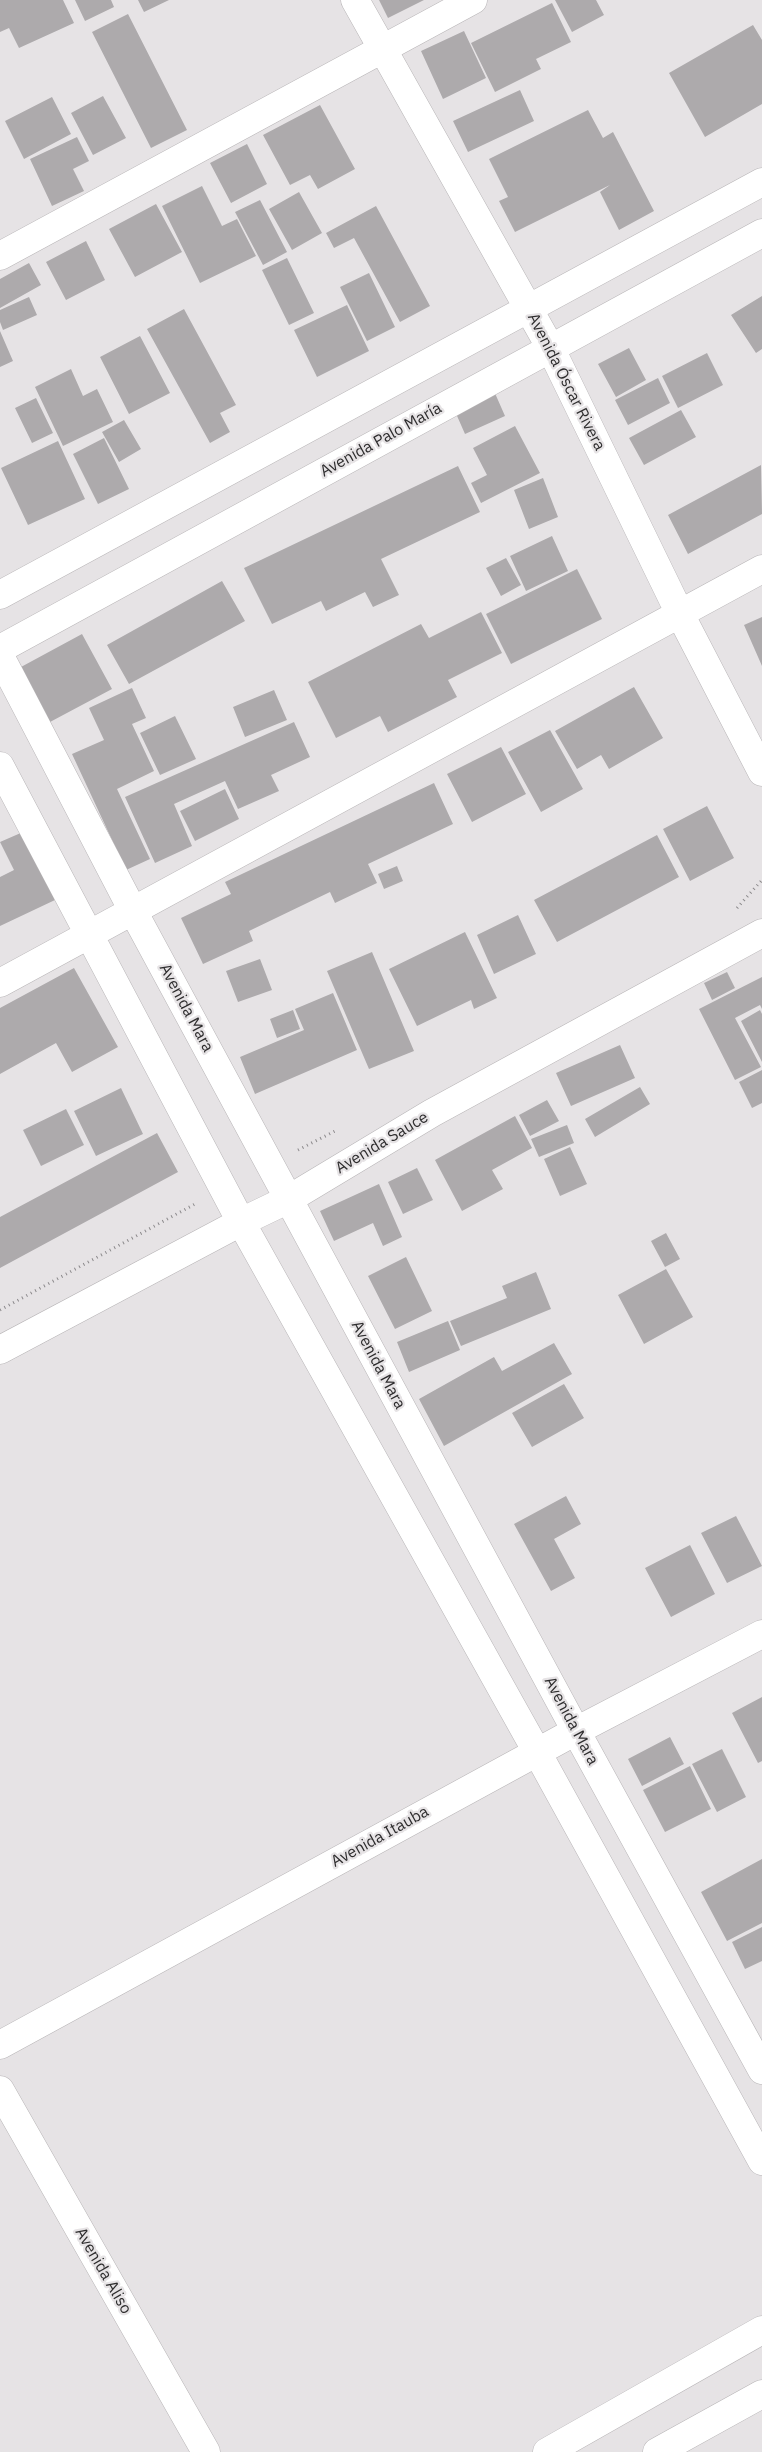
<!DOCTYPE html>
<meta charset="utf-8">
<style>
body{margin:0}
canvas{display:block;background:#e6e3e5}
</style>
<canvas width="762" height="2452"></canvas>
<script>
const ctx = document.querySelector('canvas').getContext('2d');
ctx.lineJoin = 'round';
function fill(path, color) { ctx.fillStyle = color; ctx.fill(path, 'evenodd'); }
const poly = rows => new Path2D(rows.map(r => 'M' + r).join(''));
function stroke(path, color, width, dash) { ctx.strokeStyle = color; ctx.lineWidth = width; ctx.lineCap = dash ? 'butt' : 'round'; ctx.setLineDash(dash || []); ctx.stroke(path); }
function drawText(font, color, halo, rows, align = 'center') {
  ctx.font = font + ' "IBM Plex Sans",sans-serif'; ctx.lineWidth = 4.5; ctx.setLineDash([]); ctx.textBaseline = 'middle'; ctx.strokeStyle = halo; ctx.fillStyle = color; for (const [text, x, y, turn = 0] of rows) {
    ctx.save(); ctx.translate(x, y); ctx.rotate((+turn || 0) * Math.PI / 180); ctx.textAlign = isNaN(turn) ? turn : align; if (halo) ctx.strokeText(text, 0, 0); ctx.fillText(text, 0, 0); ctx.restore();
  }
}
fill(poly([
 [0,0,63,0,74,23,19,48,9,28,0,32],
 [75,0,111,0,114,7,85,21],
 [138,0,169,0,144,12],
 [379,0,424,0,388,18],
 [555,0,596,0,604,15,572,32],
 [552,3,571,42,536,59,541,69,495,92,471,43],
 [128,14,187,130,151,148,92,32],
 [753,25,762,40,762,104,705,137,669,73],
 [464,31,486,78,443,99,421,51],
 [520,90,534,121,468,152,453,121],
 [103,96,126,138,93,155,71,113],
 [52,97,71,134,24,159,5,121],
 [320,105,355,169,318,189,310,175,290,185,263,135],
 [588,110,603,138,613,132,654,211,619,230,600,192,610,185,515,232,499,201,508,197,489,159],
 [77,137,89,161,73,169,84,191,52,206,30,159],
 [247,144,267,184,231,203,210,163],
 [202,186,222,226,237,219,256,256,200,283,162,206],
 [299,192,322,233,292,250,269,209],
 [260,200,287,252,263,265,235,212],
 [156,204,182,252,135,277,109,229],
 [376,206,430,306,400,322,354,238,334,248,326,233],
 [86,241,105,280,66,300,46,262],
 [287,258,314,313,289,325,262,270],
 [29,263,41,285,0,308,0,279],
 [369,273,395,327,367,341,340,287],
 [762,296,762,349,756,353,731,315],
 [29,297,37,315,3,330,0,322,0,310],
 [347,305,369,351,317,377,294,330],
 [184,309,236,405,220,413,230,432,210,443,147,329],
 [0,331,13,361,0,367],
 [140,336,170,393,129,414,100,357],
 [629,348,646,380,616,397,598,364],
 [707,353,723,385,678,408,662,376],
 [71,369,83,396,97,389,113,422,63,446,35,387],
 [658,378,670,403,628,425,615,400],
 [494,391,505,416,465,434,454,409],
 [36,398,53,433,32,443,15,408],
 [681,410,696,437,644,465,629,438],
 [124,420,141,449,119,462,102,432],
 [515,426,540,473,481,503,471,483,487,475,473,448],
 [104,438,129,489,98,504,73,454],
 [58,441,85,499,28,525,1,468],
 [761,465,762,514,688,554,668,515],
 [458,466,480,512,381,559,399,595,373,607,365,592,326,611,321,601,272,624,244,568],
 [543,478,558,517,529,529,514,490],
 [552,536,568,571,526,591,510,556],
 [506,558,521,585,501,596,486,568],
 [577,569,602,619,511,664,486,614],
 [222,581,245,621,129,684,107,645],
 [481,612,502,653,448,680,457,697,388,732,380,716,336,738,308,682,421,624,429,638],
 [762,617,762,666,744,625],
 [82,634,112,689,50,722,21,667],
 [634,687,663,738,609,769,601,755,577,769,555,731],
 [132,688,146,718,132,724,154,771,117,789,150,859,126,870,72,754,104,740,89,708],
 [274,690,287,720,245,737,233,707],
 [175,716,196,759,160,775,140,733],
 [294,722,310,757,271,775,279,791,238,809,225,781,174,804,192,846,155,863,125,797],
 [550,730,583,789,541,812,508,752],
 [501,747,526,794,472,822,447,774],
 [434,783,453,824,368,864,377,883,335,903,330,892,249,931,253,941,203,964,181,918,231,894,225,882],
 [225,789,239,819,195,841,180,811],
 [707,806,734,858,690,881,663,829],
 [23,832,55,900,0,926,0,877,14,870,0,842],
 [657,835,679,877,557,942,534,900],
 [397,866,403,881,384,889,378,874],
 [518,915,536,954,494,974,477,935],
 [465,932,497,998,474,1009,471,1000,417,1026,389,969],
 [372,952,414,1051,369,1069,327,971],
 [260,959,272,990,238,1002,226,971],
 [74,968,118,1047,72,1072,56,1043,0,1074,0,1008],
 [727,972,735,988,712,1000,704,983],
 [762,977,762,1009,760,1005,735,1018,761,1067,735,1080,699,1009],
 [333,993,357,1050,255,1094,240,1057,304,1030,295,1009],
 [293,1010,300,1029,277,1038,270,1019],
 [760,1010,762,1014,762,1062,741,1021],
 [620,1045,635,1078,571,1106,556,1073],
 [762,1070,762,1103,752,1108,739,1082],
 [640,1087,650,1104,595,1137,585,1119],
 [121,1088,143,1134,96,1156,74,1111],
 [547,1100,559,1121,530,1136,519,1115],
 [66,1109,84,1145,41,1166,23,1130],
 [515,1116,532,1148,492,1170,503,1189,462,1211,435,1160],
 [567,1125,574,1143,539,1157,531,1139],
 [157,1133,178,1172,0,1268,0,1217],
 [570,1147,587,1184,560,1196,544,1159],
 [417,1168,433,1200,403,1214,388,1182],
 [379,1184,402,1237,383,1246,373,1223,334,1241,320,1211],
 [666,1233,680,1259,665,1267,651,1241],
 [406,1257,432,1311,395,1329,368,1276],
 [666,1269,693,1317,644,1344,618,1295],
 [536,1272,551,1309,461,1346,450,1321,507,1298,502,1286],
 [448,1321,460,1350,409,1372,397,1342],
 [554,1343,572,1374,444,1446,419,1399,494,1357,502,1371],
 [564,1384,584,1418,532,1447,512,1413],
 [566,1496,581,1524,554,1539,575,1578,551,1591,514,1524],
 [736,1516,762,1566,727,1583,701,1533],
 [690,1545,715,1594,671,1617,645,1568],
 [762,1697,762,1761,758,1763,732,1713],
 [670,1737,684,1764,642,1786,628,1759],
 [722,1749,746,1797,717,1812,692,1764],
 [690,1766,711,1809,665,1832,643,1790],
 [762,1859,762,1923,727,1941,701,1892],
 [762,1927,762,1961,745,1969,732,1942]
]), '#adaaac');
const minor = poly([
 [355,0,550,347,680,614,762,772],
 [0,256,473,0],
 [0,595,762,182],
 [0,649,762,233],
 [0,656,133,911,576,1731,762,2070],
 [0,766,241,1222,537,1752,762,2161],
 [0,983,762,569],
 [0,1350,241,1222,289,1199,432,1113,762,933],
 [0,2045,576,1731,762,1634],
 [0,2090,206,2452],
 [547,2452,762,2330],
 [657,2452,762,2394]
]);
stroke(minor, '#b8b5b7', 29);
stroke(poly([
 [737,908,762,880],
 [298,1150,337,1130],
 [0,1310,195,1204]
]), '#8c8a8c', 3, [1, 4]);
stroke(minor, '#fff', 28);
drawText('16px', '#2e2d2e', '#e6e3e5', [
 ["Avenida Óscar Rivera",566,382,63],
 ["Avenida Palo María",381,440,-29],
 ["Avenida Mara",186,1008,62],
 ["Avenida Sauce",382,1143,-31],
 ["Avenida Mara",378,1365,62],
 ["Avenida Mara",571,1721,62],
 ["Avenida Itauba",380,1837,-29],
 ["Avenida Aliso",103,2271,60]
]);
</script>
